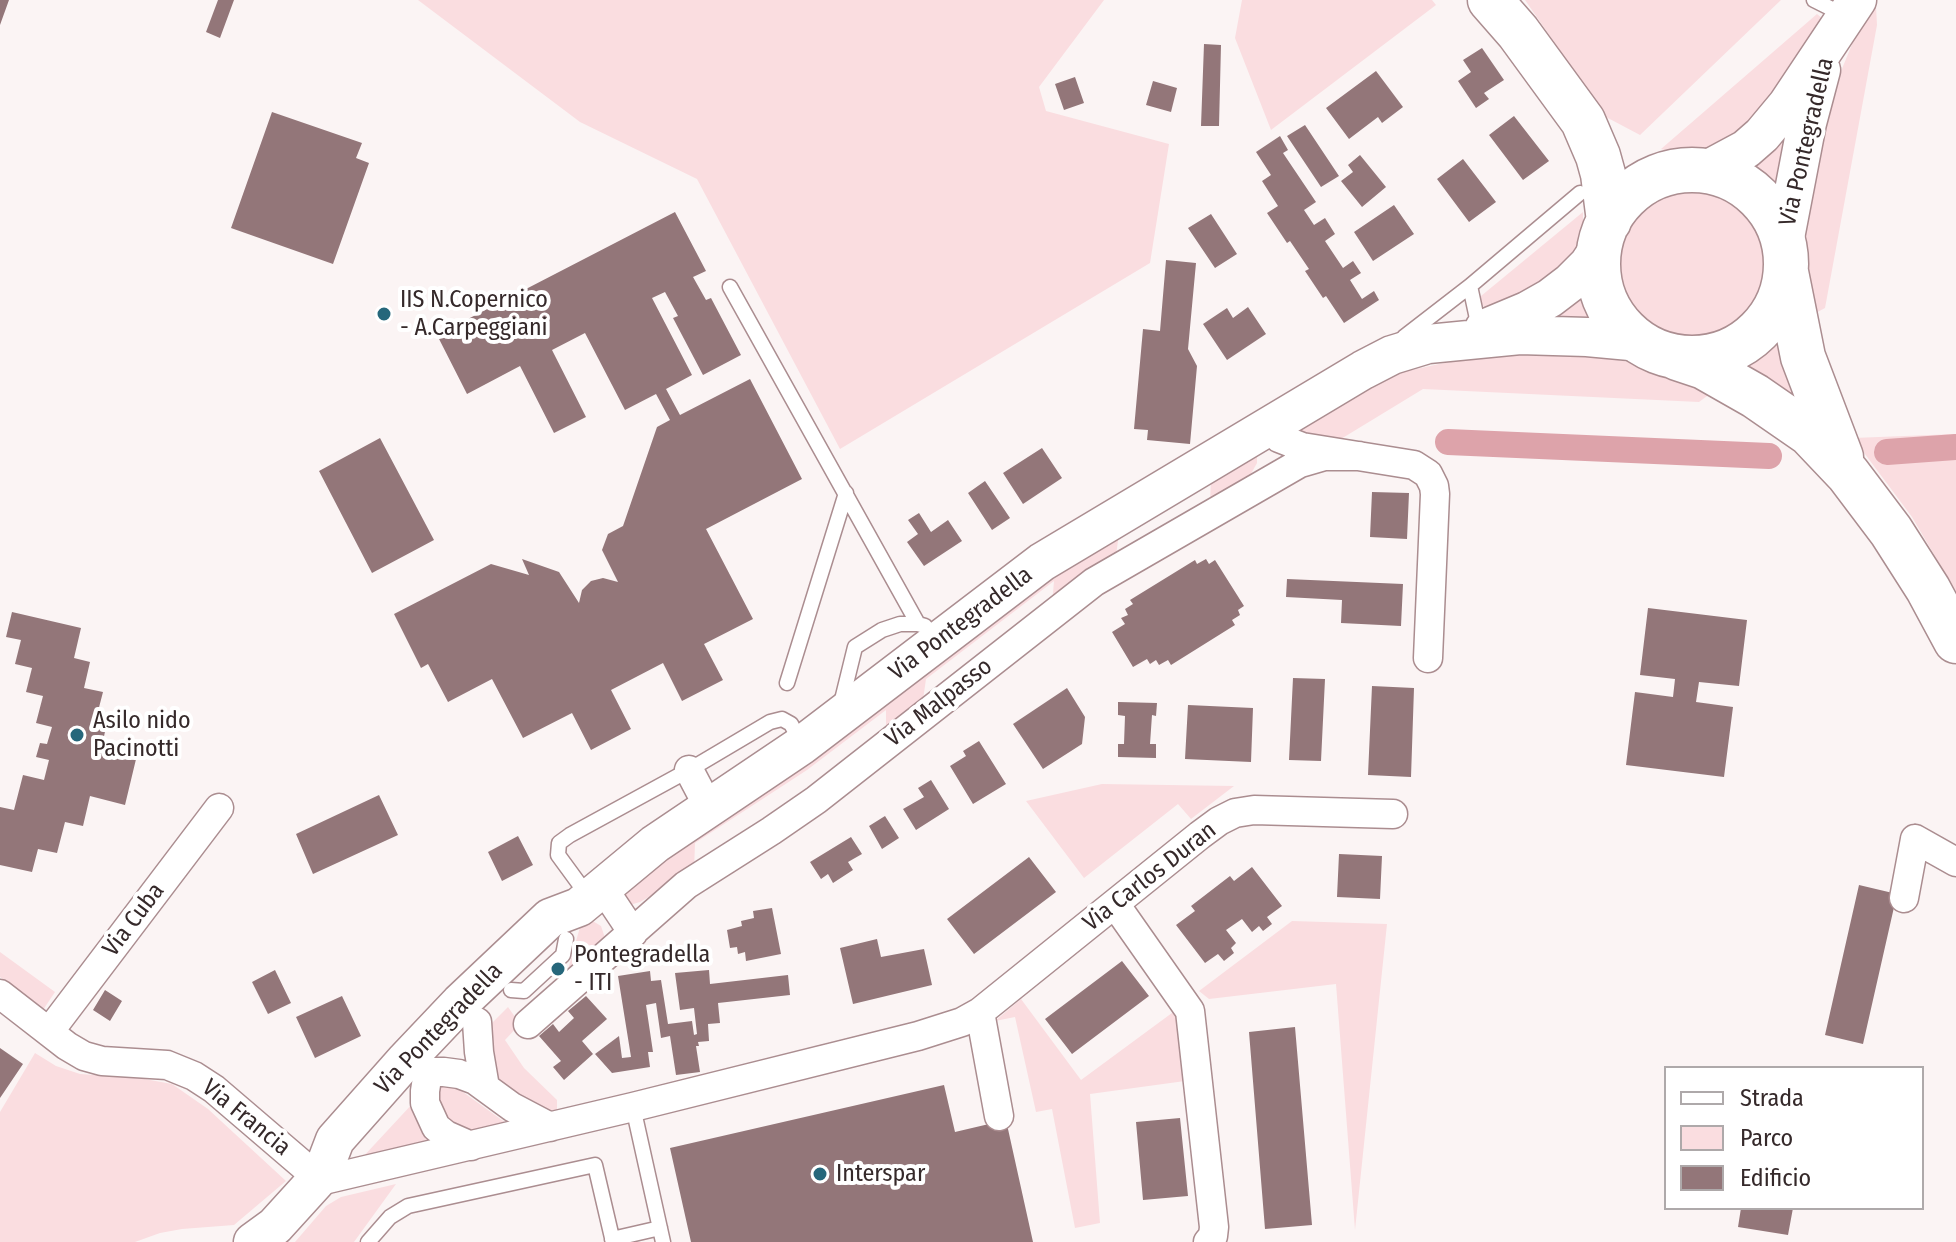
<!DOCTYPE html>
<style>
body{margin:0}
#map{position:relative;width:1956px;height:1242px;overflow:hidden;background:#fbf4f4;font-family:"Fira Sans Condensed",sans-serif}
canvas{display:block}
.legend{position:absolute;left:1664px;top:1066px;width:260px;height:144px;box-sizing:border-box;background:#fff;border:2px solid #aea9aa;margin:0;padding:10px 14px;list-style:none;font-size:24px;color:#35292a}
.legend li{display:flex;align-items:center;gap:16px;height:40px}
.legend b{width:40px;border:2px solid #aea9aa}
</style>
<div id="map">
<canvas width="1956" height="1242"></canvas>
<ul class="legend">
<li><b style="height:10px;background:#fff"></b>Strada</li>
<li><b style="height:22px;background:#fadde0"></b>Parco</li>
<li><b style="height:22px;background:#937679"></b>Edificio</li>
</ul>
</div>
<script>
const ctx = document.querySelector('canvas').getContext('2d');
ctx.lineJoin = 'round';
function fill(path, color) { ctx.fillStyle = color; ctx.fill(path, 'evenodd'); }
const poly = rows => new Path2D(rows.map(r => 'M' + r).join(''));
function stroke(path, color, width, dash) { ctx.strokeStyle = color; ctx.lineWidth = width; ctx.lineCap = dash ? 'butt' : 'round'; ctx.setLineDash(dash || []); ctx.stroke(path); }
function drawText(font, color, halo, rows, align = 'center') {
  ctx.font = font + ' "Fira Sans Condensed",sans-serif'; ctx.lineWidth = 8; ctx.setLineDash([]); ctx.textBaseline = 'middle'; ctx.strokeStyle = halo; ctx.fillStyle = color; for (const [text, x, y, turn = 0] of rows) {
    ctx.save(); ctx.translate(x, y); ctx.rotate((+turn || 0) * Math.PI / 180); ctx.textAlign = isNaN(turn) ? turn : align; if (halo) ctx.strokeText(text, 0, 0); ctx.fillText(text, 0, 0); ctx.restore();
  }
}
fill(poly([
 [418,0,1104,0,1039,87,1046,111,1169,144,1150,263,840,449,697,179,580,122],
 [1242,0,1432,0,1436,5,1271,130,1235,38],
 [1525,0,1781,0,1640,135,1606,117],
 [1876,6,1877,25,1825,308,1810,316,1804,222,1826,108,1857,32],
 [1817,14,1823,19,1766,116,1735,137,1698,154,1681,155,1661,149],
 [1804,96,1779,203,1771,191,1759,179,1734,165],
 '1617 264a75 75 0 1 1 150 0a75 75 0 1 1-150 0Z',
 [1583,212,1583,238,1575,256,1516,301,1485,308,1481,303,1481,296],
 [1586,278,1591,298,1604,326,1540,316],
 [1779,334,1822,434,1720,367,1753,354,1768,345],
 [1548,353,1610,358,1664,370,1715,390,1699,402,1423,389,1336,442,1289,432,1394,374,1439,364,1496,354],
 [1956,434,1956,592,1912,517,1853,438],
 [1257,447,1257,463,1247,481,1210,504,1211,478,1119,534,1115,562,1052,605,1054,581,926,679,922,707,886,735,886,710,807,770,695,843,694,871,640,902,626,906,620,887,1050,570],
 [1102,784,1234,786,1191,819,1178,804,1084,878,1026,801],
 [591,920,601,926,606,941,567,973,580,927],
 [1292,921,1387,924,1355,1230,1336,984,1209,999,1199,991],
 [0,952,55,992,43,1010,0,977],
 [1021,999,1081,1080,1176,1010,1185,1081,1090,1094,1100,1223,1075,1228,1052,1109,1036,1112,1015,1017,995,1021],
 [508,1007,520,1024,505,1040,524,1068,557,1100,557,1113,533,1109,508,1092,493,1072,489,1026],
 [35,1053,56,1066,80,1074,139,1078,172,1084,208,1109,286,1181,234,1225,182,1229,160,1233,135,1242,0,1242,0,1112],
 [443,1083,456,1087,513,1128,475,1136,443,1123,428,1087],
 [414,1102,415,1117,432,1139,446,1146,361,1159],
 [396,1184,354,1242,295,1242,326,1206,341,1197]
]), '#fadde0');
stroke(poly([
 [1448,442,1769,456],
 [1887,452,1956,447]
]), '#dda3aa', 26);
fill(poly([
 [0,0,9,0,0,25],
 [218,0,234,0,220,38,206,32],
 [1204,44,1221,45,1219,126,1201,126],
 [1482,48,1504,80,1484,93,1489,99,1476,108,1458,81,1471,72,1463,60],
 [1376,71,1403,107,1382,123,1378,117,1349,139,1326,108],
 [1075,77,1084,103,1064,110,1055,84],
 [1153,81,1177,88,1171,112,1146,105],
 [272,112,362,143,356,158,369,163,333,264,231,228],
 [1514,116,1549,161,1523,180,1489,135],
 [1305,125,1339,176,1321,187,1287,136],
 [1280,136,1288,150,1283,153,1316,202,1304,210,1314,225,1325,218,1335,234,1325,241,1343,268,1353,261,1361,273,1350,280,1362,299,1374,291,1379,300,1344,323,1326,296,1323,298,1305,271,1309,269,1290,241,1287,243,1267,213,1278,206,1262,181,1271,175,1256,152],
 [1360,155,1386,187,1362,207,1341,181,1353,172,1348,165],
 [1463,159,1496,202,1469,222,1437,179],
 [1394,205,1414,234,1373,261,1354,232],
 [675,212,706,271,693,277,706,300,711,298,741,355,703,375,673,318,678,316,665,292,652,298,692,375,666,389,680,415,750,379,802,479,706,529,753,619,704,644,723,680,682,701,663,663,611,690,631,729,591,750,572,713,523,738,492,679,448,702,428,664,421,668,394,614,491,564,529,575,522,559,559,572,579,603,582,590,591,581,603,578,618,582,602,550,608,534,623,526,657,427,670,420,656,394,625,410,585,333,552,350,586,417,554,433,520,366,467,394,437,335],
 [1211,214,1237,254,1215,268,1188,228],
 [1166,260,1196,263,1188,349,1197,366,1190,444,1147,440,1148,430,1134,429,1143,329,1160,331],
 [1248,307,1266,334,1227,360,1203,324,1227,308,1233,318],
 [380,438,434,540,372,573,319,471],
 [1042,448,1062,478,1023,504,1003,473],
 [985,481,1010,518,992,530,968,493],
 [1372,492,1409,493,1407,539,1370,537],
 [919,513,931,532,948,520,962,541,924,566,907,542,918,534,908,520],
 [1206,559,1209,564,1215,560,1244,606,1238,610,1240,615,1232,620,1235,625,1171,665,1168,660,1159,665,1156,660,1150,664,1147,659,1133,667,1112,632,1125,624,1121,618,1128,615,1125,609,1133,604,1130,600,1195,560,1197,564],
 [1287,579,1403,584,1401,626,1341,623,1342,600,1286,597],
 [1648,608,1747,620,1739,686,1699,682,1696,702,1733,707,1724,777,1626,765,1635,692,1673,697,1675,679,1640,675],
 [12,612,81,628,74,658,90,662,84,688,103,692,96,719,107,722,102,746,137,755,125,805,90,796,83,826,65,822,57,853,38,849,32,872,0,865,0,807,14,810,23,775,44,780,49,760,36,757,40,743,47,744,52,727,36,723,43,696,26,692,32,668,15,664,21,640,6,637],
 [1293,678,1325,679,1321,761,1289,760],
 [1372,686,1414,688,1411,777,1368,775],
 [1067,688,1085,717,1082,744,1043,769,1013,724],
 [1118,702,1157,703,1156,716,1152,715,1150,744,1156,744,1156,758,1118,757,1118,744,1124,744,1125,716,1118,715],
 [1188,705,1253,708,1251,762,1185,759],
 [979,741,1006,784,973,804,950,766,966,756,963,751],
 [931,780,949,809,916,830,903,809,924,797,918,788],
 [379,795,398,835,313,874,296,834],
 [885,816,899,838,882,849,869,826],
 [518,836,533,865,502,881,488,852],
 [851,837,862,854,848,862,853,870,833,883,828,874,821,879,810,862],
 [1339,854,1382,856,1380,899,1337,897],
 [1029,857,1056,892,974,954,947,919],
 [1252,867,1282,906,1267,917,1272,924,1263,931,1259,926,1252,932,1242,919,1226,930,1236,943,1231,948,1234,953,1224,961,1218,954,1205,963,1176,925,1195,911,1191,906,1230,876,1234,881],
 [1859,885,1897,894,1863,1044,1825,1035],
 [772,908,781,954,746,961,745,952,738,954,737,947,730,948,727,930,742,926,741,921,754,918,753,911],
 [877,939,881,957,924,949,932,985,853,1004,840,948],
 [1122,961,1149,996,1072,1054,1045,1019],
 [275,970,291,1003,268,1014,252,982],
 [709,970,710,984,788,975,790,995,718,1003,720,1023,708,1024,709,1041,698,1042,699,1046,696,1046,700,1072,676,1075,670,1036,661,1038,656,1003,646,1005,653,1052,648,1052,650,1067,612,1073,595,1054,619,1036,622,1058,631,1057,618,976,650,971,651,981,661,980,668,1024,692,1021,694,1035,697,1034,694,1008,680,1010,675,973],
 [105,990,122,1001,110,1021,93,1010],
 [342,996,361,1036,315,1058,296,1017],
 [586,996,607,1019,582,1041,593,1054,564,1080,553,1067,561,1061,539,1036,553,1024,559,1032,574,1018,568,1011],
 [1295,1027,1312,1225,1265,1229,1249,1032],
 [0,1048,23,1064,0,1098],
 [944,1085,955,1132,1006,1120,1033,1242,691,1242,670,1148],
 [1180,1118,1188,1196,1143,1200,1136,1122],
 [1741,1208,1793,1208,1788,1235,1738,1227]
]), '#937679');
const lane = poly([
 [1814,0,1846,16],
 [730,287,918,624],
 [1479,328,1470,286,1580,193],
 [1404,337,1470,286],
 [787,683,846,493],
 [841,704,855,647,882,630,900,624,918,624,925,626],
 [588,896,558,855,559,843,570,835,689,770,770,722,782,719,791,724,802,745],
 [511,990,524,991,563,955,566,939],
 [633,1107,663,1242],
 [612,1239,660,1228],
 [368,1242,390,1217,408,1206,595,1165,613,1242]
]);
const street = poly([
 [1268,426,1279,438,1302,447,1414,465,1428,474,1434,486,1435,494,1428,658],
 [689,770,709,808],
 [1915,839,1956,862],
 [603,888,633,933],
 [1904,898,1915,839],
 [1115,904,1190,1011,1214,1227,1213,1236,1208,1242],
 [0,994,67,1046,84,1056,102,1061,167,1065,194,1076,214,1089,318,1178],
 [980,1012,999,1116],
 [477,1022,479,1052,485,1087],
 [528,1024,686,885,771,831,816,800,1094,582,1300,463,1324,456,1359,456],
 [49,1032,219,808],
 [471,1146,446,1135,436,1127,425,1103,425,1091,428,1072,444,1072,459,1074,475,1080,512,1107,550,1127],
 [315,1182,633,1107,918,1036,962,1022,980,1012,1200,835,1219,821,1235,813,1254,810,1393,814]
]);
const secondary = poly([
 [1705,171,1746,149,1762,135,1787,105,1857,0],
 [1784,243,1807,123,1821,70],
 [1484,329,1527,311,1550,298,1571,282,1588,265,1600,247],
 [253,1242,275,1226,315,1182,322,1174,335,1140,405,1061,460,1003,550,918,579,907,655,844,802,745,1042,562,1363,370,1392,355,1428,344,1520,335,1587,337,1641,342]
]);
const primary = poly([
 [1490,0,1518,32,1583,121,1598,156,1603,174,1609,221],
 '1598 264a94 94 0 1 1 188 0a94 94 0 1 1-188 0Z',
 [1786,272,1803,357,1841,457],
 [1677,358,1704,367,1755,396,1810,434,1848,474,1891,531,1928,589,1956,641]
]);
stroke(lane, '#ab8d90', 17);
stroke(street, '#ab8d90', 31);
stroke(secondary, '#ab8d90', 41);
stroke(primary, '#ab8d90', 47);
stroke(lane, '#fff', 14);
stroke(street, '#fff', 28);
stroke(secondary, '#fff', 38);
stroke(primary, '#fff', 44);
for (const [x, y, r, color] of [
 [384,314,8,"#26677b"],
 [77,735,8,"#26677b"],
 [558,969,8,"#26677b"],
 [820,1174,8,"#26677b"]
]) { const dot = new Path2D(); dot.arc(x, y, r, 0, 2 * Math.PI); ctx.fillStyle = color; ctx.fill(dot); stroke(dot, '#fff', 3); }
drawText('24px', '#35292a', '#fff', [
 ["Via Pontegradella",1807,142,-77],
 ["Via Pontegradella",961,624,-37],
 ["Via Malpasso",939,703,-38],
 ["Via Carlos Duran",1150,877,-38],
 ["Via Cuba",134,920,-53],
 ["Via Pontegradella",439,1029,-46],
 ["Via Francia",246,1118,39]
]);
drawText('24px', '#35292a', '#fff', [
 ["IIS N.Copernico",400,300],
 ["- A.Carpeggiani",400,328],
 ["Asilo nido",93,721],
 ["Pacinotti",93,749],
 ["Pontegradella",574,955],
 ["- ITI",574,983],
 ["Interspar",836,1174]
], 'left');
</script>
